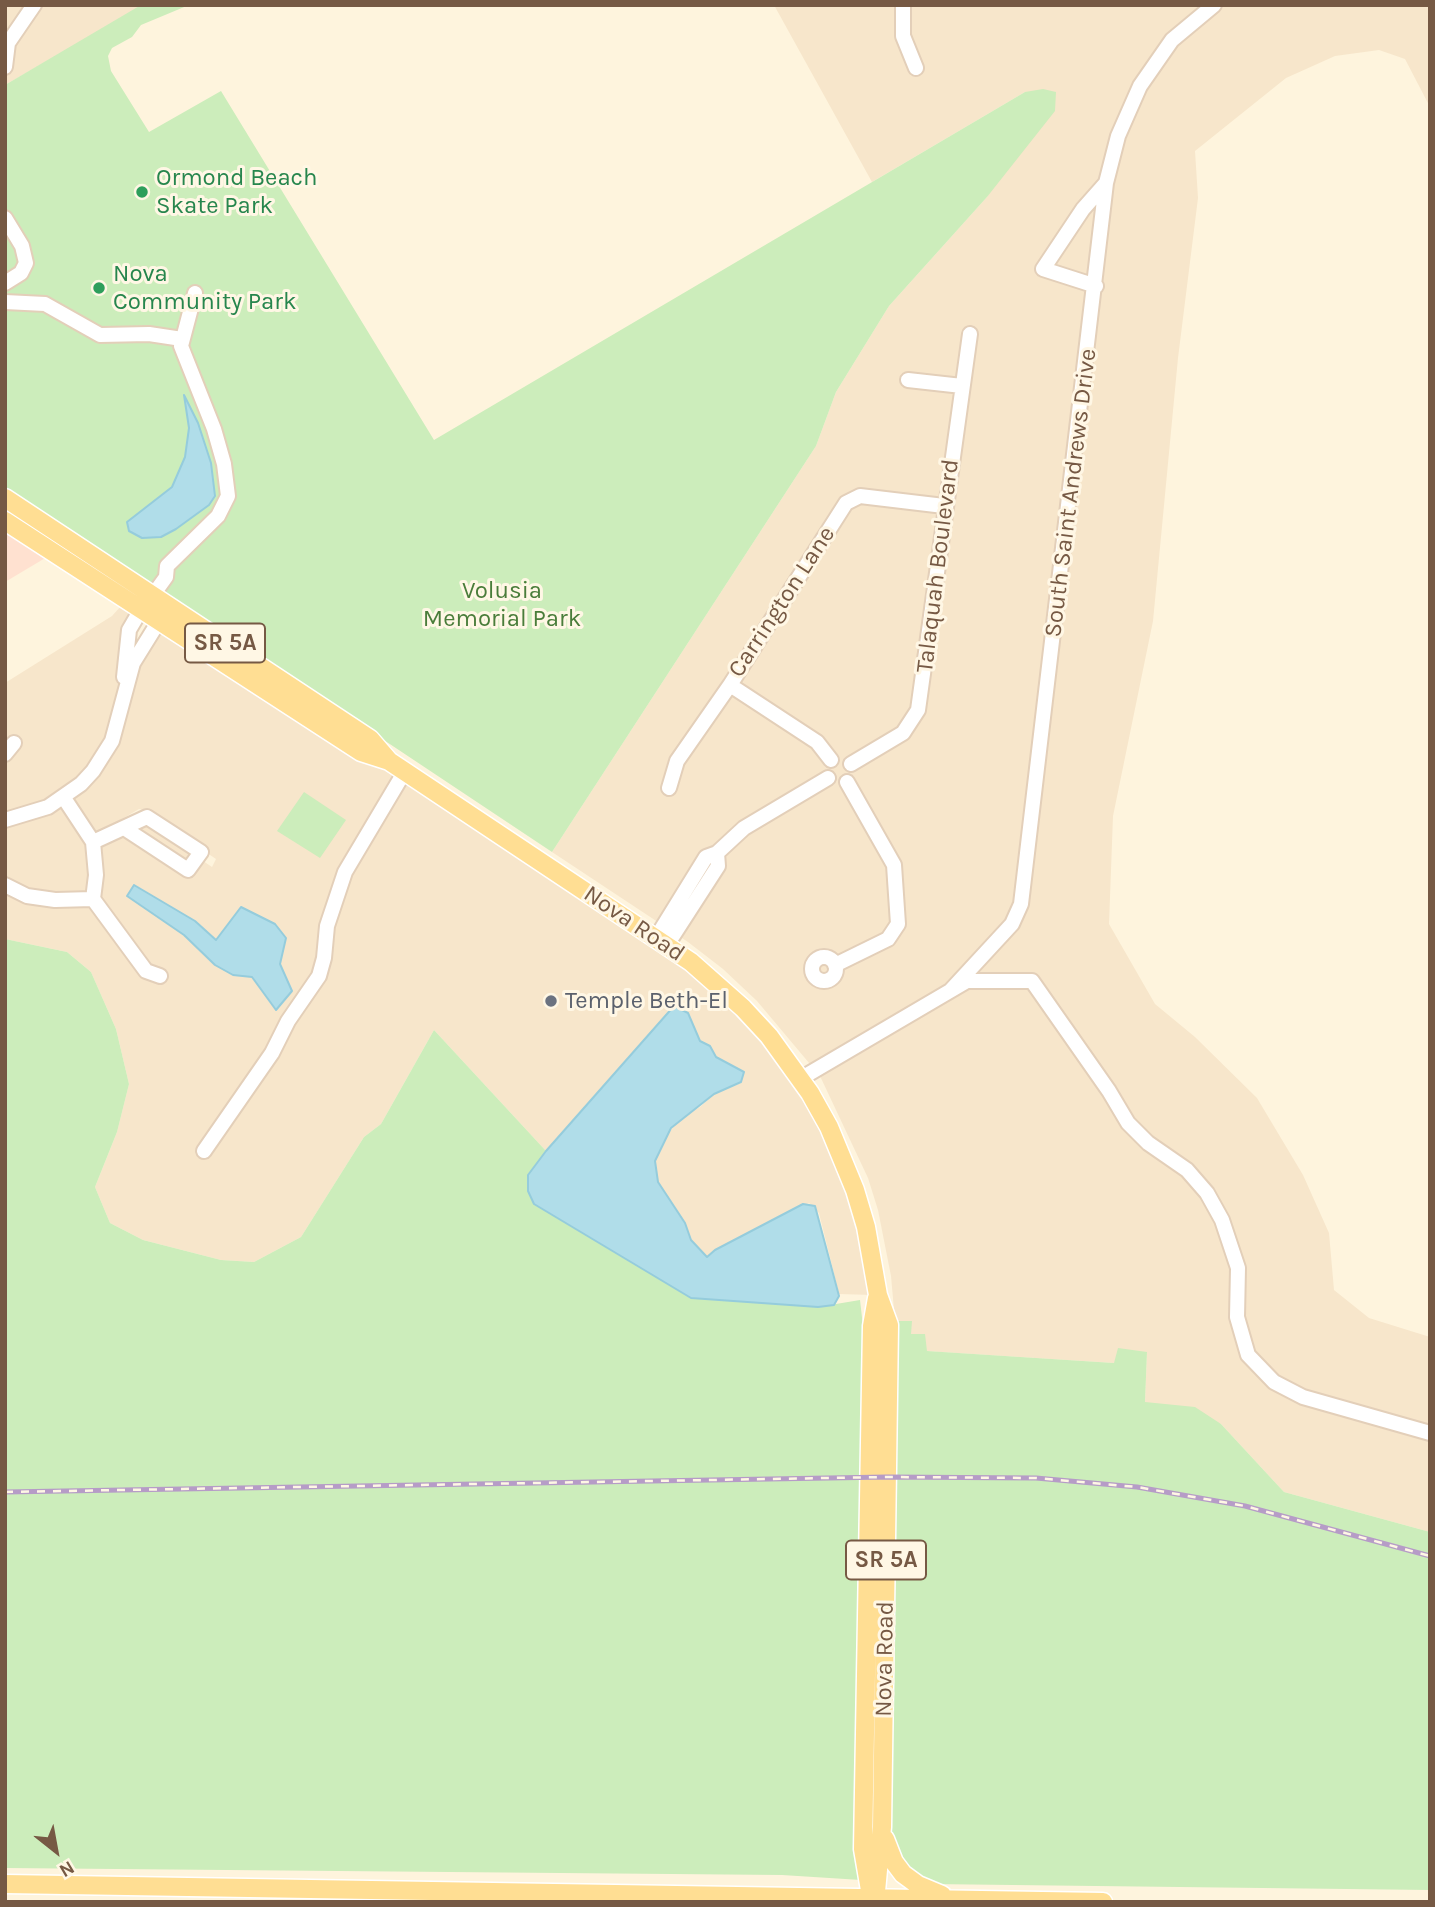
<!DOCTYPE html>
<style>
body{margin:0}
#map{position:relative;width:1435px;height:1907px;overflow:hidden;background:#fef4dd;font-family:Karla,sans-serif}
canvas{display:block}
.frame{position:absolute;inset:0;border:7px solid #765944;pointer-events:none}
.north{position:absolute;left:21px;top:1816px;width:70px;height:70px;-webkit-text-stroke:5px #fff7e5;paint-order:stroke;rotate:149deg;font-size:19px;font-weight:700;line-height:28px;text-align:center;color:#765944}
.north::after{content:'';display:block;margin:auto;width:24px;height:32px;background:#765944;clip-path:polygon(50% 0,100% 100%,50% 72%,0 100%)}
</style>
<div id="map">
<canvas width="1435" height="1907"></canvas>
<div class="frame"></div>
<div class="north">N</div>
</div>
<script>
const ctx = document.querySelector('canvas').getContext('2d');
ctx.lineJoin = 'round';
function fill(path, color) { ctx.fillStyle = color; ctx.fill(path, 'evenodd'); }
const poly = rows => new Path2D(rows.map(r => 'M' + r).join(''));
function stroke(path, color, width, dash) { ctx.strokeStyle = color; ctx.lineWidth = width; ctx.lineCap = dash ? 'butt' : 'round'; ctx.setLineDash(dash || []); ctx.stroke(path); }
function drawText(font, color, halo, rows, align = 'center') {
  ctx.font = font + ' Karla,sans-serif'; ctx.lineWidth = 6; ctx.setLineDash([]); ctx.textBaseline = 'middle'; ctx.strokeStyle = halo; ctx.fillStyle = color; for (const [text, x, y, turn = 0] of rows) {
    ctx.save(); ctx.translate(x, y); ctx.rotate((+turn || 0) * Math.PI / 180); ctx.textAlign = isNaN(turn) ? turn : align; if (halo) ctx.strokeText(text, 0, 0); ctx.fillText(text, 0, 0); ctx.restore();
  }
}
fill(poly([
 [5,5,145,5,5,85],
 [774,5,1206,5,1169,36,1102,180,1041,263,1091,290,1016,902,1008,921,968,962,969,986,1030,986,1105,1094,1203,1196,1218,1222,1233,1268,1232,1316,1270,1386,1430,1439,1430,1532,1284,1492,1221,1424,1145,1403,1147,1352,1114,1363,926,1351,895,1321,891,1276,878,1210,868,1178,820,1076,757,1001,723,969,688,942,552,852,816,446,836,392,889,306,987,197,1025,92,872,182],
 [1222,5,1430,5,1430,107,1405,59,1379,50,1335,56,1286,78,1195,151,1198,198,1178,358,1153,621,1113,816,1109,924,1155,1004,1195,1037,1257,1098,1303,1175,1329,1233,1334,1290,1369,1318,1430,1337,1430,1428,1304,1392,1276,1378,1252,1353,1242,1317,1227,1219,1132,1120,1031,976,971,975,1016,928,1043,757,1111,186,1123,139,1144,89,1176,44],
 [1100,198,1092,280,1051,267,1086,212],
 [121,606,131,613,118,666,120,685,107,739,77,780,46,803,5,814,5,763,20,743,13,736,5,745,5,683,112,616],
 [161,632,358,757,377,763,396,776,341,869,322,924,319,956,314,973,284,1018,267,1049,198,1151,206,1158,276,1056,292,1025,323,979,329,959,331,928,350,874,405,781,544,874,546,871,664,949,715,987,740,1011,785,1065,825,1129,851,1191,861,1227,873,1295,839,1294,819,1213,809,1203,715,1250,707,1257,691,1240,685,1223,658,1182,655,1161,666,1137,679,1119,700,1107,714,1094,741,1083,744,1072,716,1057,710,1047,700,1041,688,1013,674,1006,546,1151,434,1030,381,1124,364,1137,301,1237,254,1262,221,1260,143,1240,110,1223,95,1187,117,1132,129,1084,116,1029,91,972,67,952,5,939,5,891,27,901,56,906,92,904,142,974,164,983,166,973,149,967,98,897,99,845,142,820,212,867,216,859,144,810,139,809,95,835,71,799,96,775,116,744,137,666],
 [135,885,195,921,216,940,241,907,275,924,286,938,280,964,292,990,275,1009,252,977,233,975,215,965,184,935,128,896],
 [63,805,81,830,90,853,89,894,55,895,27,891,9,883,5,878,5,825]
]), '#f7e6cb');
fill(poly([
 [5,530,47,557,5,582]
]), '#ffe1d0');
fill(poly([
 [141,5,189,5,141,25,132,37,112,48,108,56,111,71,149,132,221,91,434,440,1025,92,1043,89,1056,92,1055,111,987,197,889,306,836,392,816,446,552,852,181,605,161,632,5,530,5,85],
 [304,792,346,820,320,858,277,831],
 [5,939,67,952,91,972,116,1029,129,1084,117,1132,95,1187,110,1223,143,1240,221,1260,254,1262,301,1237,364,1137,381,1124,434,1030,546,1151,528,1175,691,1298,818,1307,860,1300,867,1361,861,1880,782,1875,5,1868],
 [895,1321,912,1321,911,1334,925,1334,927,1351,1114,1363,1118,1348,1147,1352,1145,1402,1195,1407,1221,1424,1284,1492,1430,1532,1430,1890,929,1884,906,1870,887,1827]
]), '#ccedbb');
const water = poly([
 [184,395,198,423,211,463,215,496,209,505,176,529,161,537,142,538,129,531,127,522,172,487,185,457,189,428,184,395],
 [134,885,195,921,216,940,241,907,275,924,286,938,280,964,292,991,276,1010,252,977,233,975,215,965,184,935,127,896,134,885],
 [674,1006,688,1013,700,1041,710,1046,716,1057,744,1072,741,1082,714,1094,671,1128,655,1161,658,1182,685,1223,691,1240,707,1257,715,1250,803,1204,815,1206,839,1296,834,1305,818,1307,691,1298,534,1204,528,1191,528,1175,546,1151,674,1006]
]);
fill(water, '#b0dde9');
stroke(water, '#95ccdc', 2);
const minor = poly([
 [903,5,903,36,916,68],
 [5,67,8,43,34,5],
 [5,218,22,246,26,263,21,273,5,283],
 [1096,286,1043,269,1083,209,1106,183],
 [5,302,45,304,100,335,149,334,182,339],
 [908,380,962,386],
 [153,595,166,577,167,566,218,516,228,496,224,464,214,429,181,346,195,293],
 [124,677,129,630,146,601],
 [730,685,817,742,831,760],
 [5,754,14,743],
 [851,764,903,733,918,710,970,334],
 [669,788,677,761,730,685,846,503,860,496,944,506],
 [64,798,93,842,96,875,93,899,146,971,160,976],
 [5,820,48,807,81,784,93,771,112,741,133,663,164,613],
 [93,842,147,817,201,852,188,870,124,828],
 [5,885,27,896,55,900,93,899],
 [656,938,706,857,717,853,744,828,828,778],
 [667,945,718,866,717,853],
 '812 969a12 12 0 1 1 24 0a12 12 0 1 1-24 0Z',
 [835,965,888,939,898,924,894,865,847,782],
 [951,990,1012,924,1021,904,1106,183,1118,136,1140,86,1172,40,1214,5],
 [800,1079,967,981,1032,981,1109,1091,1128,1123,1148,1143,1187,1170,1207,1193,1222,1220,1238,1268,1237,1317,1248,1355,1274,1382,1303,1397,1430,1433],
 [204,1151,272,1053,288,1021,319,976,324,958,327,926,345,872,405,771]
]);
const major = poly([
 [5,498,370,739,389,761],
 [5,521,361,752,389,761,691,962,743,1008,769,1036,810,1093,829,1127,855,1190,866,1227,878,1295,889,1325,882,1827,875,1902],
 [885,1839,894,1862,903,1874,918,1885,942,1895],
 [5,1884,1103,1902],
 [872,1902,863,1849,872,1326,877,1298]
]);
stroke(minor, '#e3cfb9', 18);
stroke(major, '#fff', 21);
stroke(minor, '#fff', 14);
stroke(major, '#ffde93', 18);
const rail = poly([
 [5,1492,887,1477,1036,1478,1137,1487,1245,1506,1430,1556]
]);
stroke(rail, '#b69cc7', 5);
stroke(rail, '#fff7e5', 2.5, [8]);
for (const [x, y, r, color] of [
 [142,192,7,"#2e9e5b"],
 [99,288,7,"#2e9e5b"],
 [551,1001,7,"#6b7280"]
]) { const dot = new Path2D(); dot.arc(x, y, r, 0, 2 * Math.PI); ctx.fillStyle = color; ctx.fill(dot); stroke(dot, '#fff7e5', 2.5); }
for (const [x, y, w] of [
 [225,643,80],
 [886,1560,80]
]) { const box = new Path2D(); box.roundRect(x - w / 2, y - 19.5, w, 39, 5); ctx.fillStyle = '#fff7e5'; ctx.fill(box); stroke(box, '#765944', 2); }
drawText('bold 23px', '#765944', null, [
 ["SR 5A",225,643],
 ["SR 5A",886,1560]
]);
drawText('24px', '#27864d', '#fff7e5', [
 ["Ormond Beach",156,178],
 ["Skate Park",156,206],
 ["Nova",113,274],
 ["Community Park",113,302]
], 'left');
drawText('24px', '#765944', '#fff7e5', [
 ["South Saint Andrews Drive",1071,493,-83],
 ["Talaquah Boulevard",938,566,-83],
 ["Carrington Lane",782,602,-57],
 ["Nova Road",634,924,34],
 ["Nova Road",885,1659,-89]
]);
drawText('24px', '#4a7d3a', '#fff7e5', [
 ["Volusia",502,591],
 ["Memorial Park",502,619]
]);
drawText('24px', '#5b616d', '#fff7e5', [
 ["Temple Beth-El",565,1001]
], 'left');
</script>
